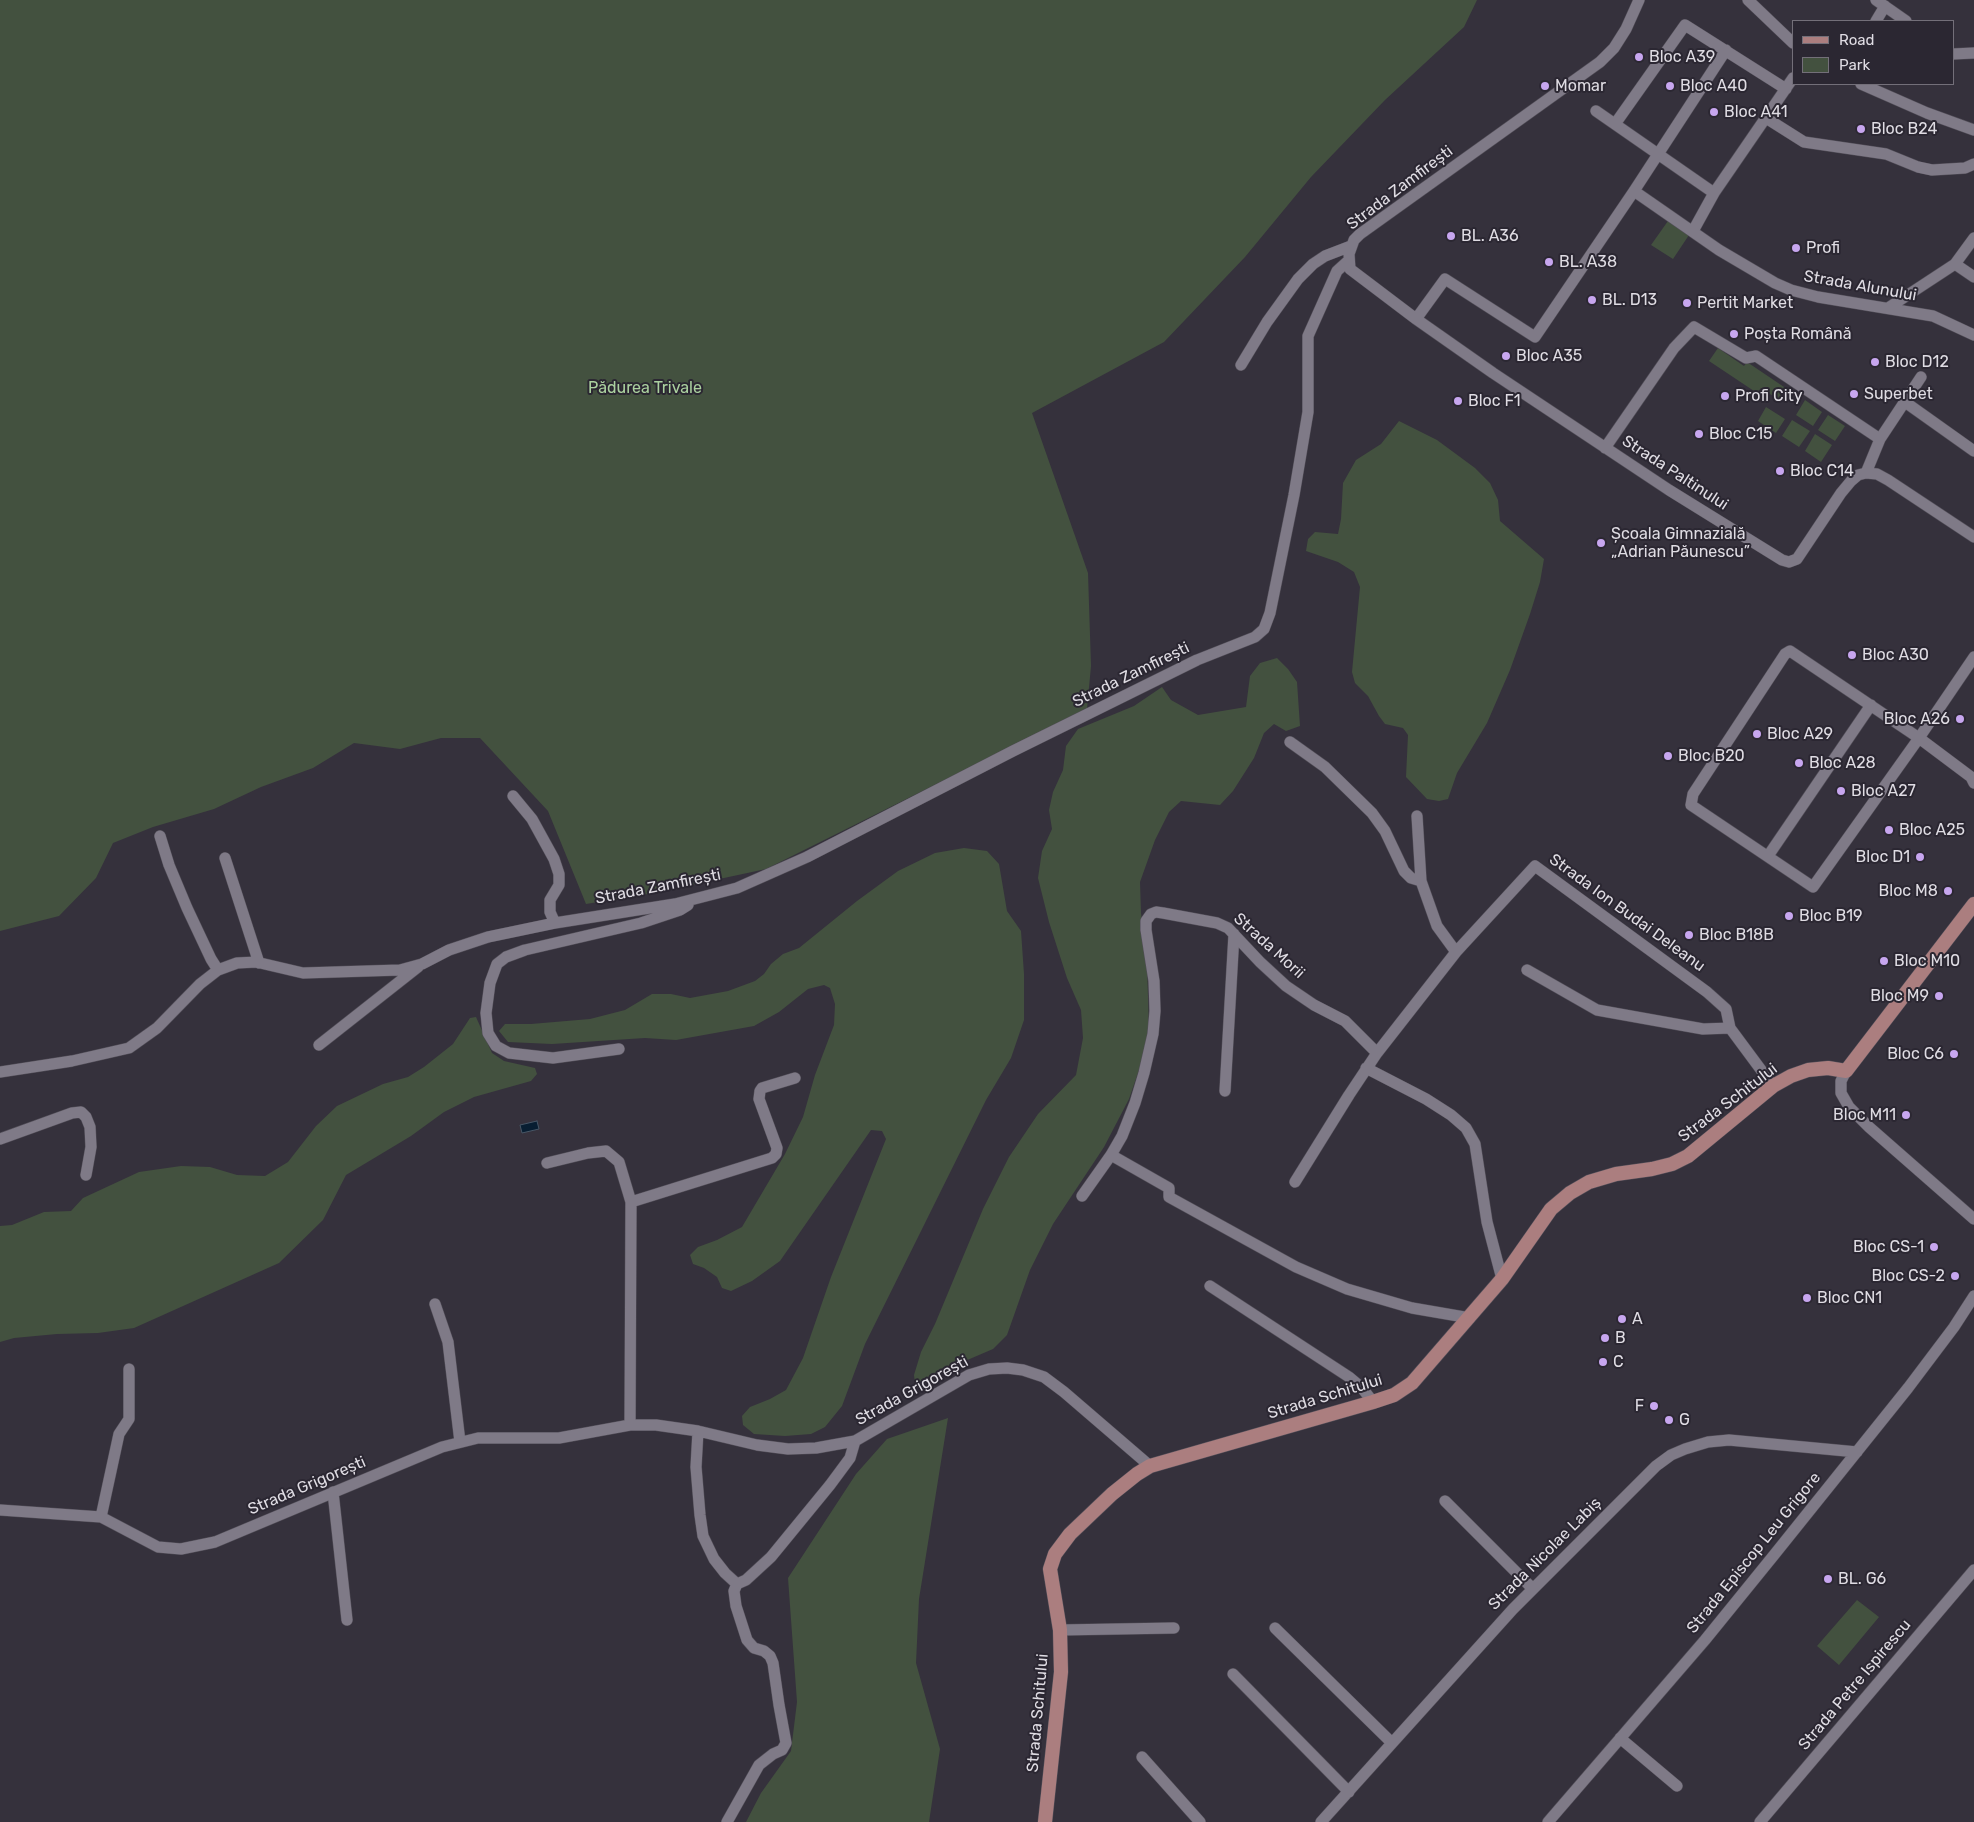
<!DOCTYPE html>
<meta charset="utf-8">
<style>
body{margin:0}
#map{position:relative;width:1974px;height:1822px;overflow:hidden;background:#35313c;font-family:Rubik,sans-serif}
canvas{display:block}
.legend{position:absolute;left:1792px;top:20px;width:162px;height:65px;box-sizing:border-box;background:#2b2732;border:1px solid #736f79;margin:0;padding:6px 9px;list-style:none;font-size:15px;color:#dfdce3}
.legend li{display:flex;align-items:center;gap:10px;height:25px}
.legend b{width:25px;border:1px solid #736f79}
</style>
<div id="map">
<canvas width="1974" height="1822"></canvas>
<ul class="legend">
<li><b style="height:6px;background:#ab7e7f"></b>Road</li>
<li><b style="height:14px;background:#43513f"></b>Park</li>
</ul>
</div>
<script>
const ctx = document.querySelector('canvas').getContext('2d');
ctx.lineJoin = 'round';
function fill(path, color) { ctx.fillStyle = color; ctx.fill(path, 'evenodd'); }
const poly = rows => new Path2D(rows.map(r => 'M' + r).join(''));
function stroke(path, color, width, dash) { ctx.strokeStyle = color; ctx.lineWidth = width; ctx.lineCap = dash ? 'butt' : 'round'; ctx.setLineDash(dash || []); ctx.stroke(path); }
function drawText(font, color, halo, rows, align = 'center') {
  ctx.font = font + ' Rubik,sans-serif'; ctx.lineWidth = 4; ctx.setLineDash([]); ctx.textBaseline = 'middle'; ctx.strokeStyle = halo; ctx.fillStyle = color; for (const [text, x, y, turn = 0] of rows) {
    ctx.save(); ctx.translate(x, y); ctx.rotate((+turn || 0) * Math.PI / 180); ctx.textAlign = isNaN(turn) ? turn : align; if (halo) ctx.strokeText(text, 0, 0); ctx.fillText(text, 0, 0); ctx.restore();
  }
}
fill(poly([
 [0,0,1477,0,1464,27,1385,100,1311,177,1245,257,1164,342,1032,413,1088,573,1091,666,1087,709,766,869,654,893,586,904,548,811,480,738,441,738,400,749,354,743,313,768,261,787,214,809,153,827,113,843,96,878,59,916,0,931],
 [1668,221,1689,235,1673,259,1651,245],
 [1718,348,1744,366,1747,362,1787,389,1779,400,1761,388,1757,393,1709,361],
 [1805,400,1822,412,1813,426,1796,415],
 [1766,407,1785,419,1776,433,1758,421],
 [1828,415,1845,426,1835,441,1818,430],
 [1792,420,1810,431,1799,447,1782,436],
 [1399,421,1437,440,1475,468,1490,483,1498,500,1500,521,1544,559,1540,582,1530,614,1510,670,1487,723,1457,773,1448,799,1439,801,1427,799,1406,777,1408,735,1403,728,1385,724,1379,716,1368,696,1355,683,1352,672,1360,587,1354,572,1338,562,1306,551,1308,539,1315,532,1338,534,1341,519,1343,483,1356,460,1381,444],
 [1815,434,1832,445,1821,462,1805,451],
 [1277,658,1288,669,1297,682,1300,726,1286,731,1274,724,1264,733,1254,758,1233,791,1220,805,1181,801,1169,812,1155,840,1140,882,1141,913,1147,964,1149,1029,1140,1067,1129,1099,1104,1147,1053,1224,1030,1270,1007,1335,993,1349,965,1361,923,1383,915,1383,914,1375,921,1352,935,1324,983,1209,1009,1157,1038,1114,1076,1075,1083,1038,1081,1010,1067,978,1049,922,1038,878,1042,851,1052,829,1049,810,1053,792,1063,770,1066,746,1078,729,1134,706,1162,687,1171,700,1198,715,1246,707,1250,676,1260,663],
 [964,848,987,851,999,864,1007,911,1021,931,1024,974,1024,1020,1011,1058,986,1100,865,1344,842,1406,825,1427,811,1434,785,1436,754,1434,743,1425,742,1416,750,1407,770,1399,786,1390,803,1358,831,1277,886,1139,882,1131,871,1130,780,1261,752,1281,731,1291,722,1288,717,1277,704,1268,693,1264,690,1255,698,1247,717,1240,742,1227,785,1154,803,1117,815,1075,834,1025,835,1004,830,988,824,985,808,989,779,1012,754,1026,676,1040,645,1038,552,1044,508,1042,499,1031,505,1024,531,1024,590,1019,625,1010,652,994,671,994,690,998,728,991,755,981,764,974,771,964,783,954,799,948,857,901,898,871,935,853],
 [476,1017,492,1053,504,1061,535,1068,537,1074,531,1081,474,1097,444,1112,411,1136,346,1175,323,1220,279,1263,134,1328,98,1333,57,1334,14,1338,0,1342,0,1226,12,1225,44,1212,71,1211,83,1198,139,1172,181,1166,210,1167,237,1175,265,1176,288,1162,316,1126,337,1106,383,1084,408,1077,424,1067,453,1044,470,1018],
 [948,1418,919,1599,916,1663,940,1749,929,1822,746,1822,761,1793,791,1751,797,1702,788,1578,856,1474,887,1439],
 [1857,1600,1879,1617,1839,1665,1817,1646]
]), '#43513f');
const water = poly([
 [537,1121,539,1129,522,1133,520,1125,537,1121]
]);
fill(water, '#081e32');
stroke(water, '#485767', 1);
const minor = poly([
 [1639,0,1626,29,1614,48,1600,62,1360,234,1354,240,1349,254,1350,269,1416,319,1493,373,1669,490,1782,560,1789,562,1797,559,1841,493,1851,481,1858,475,1866,473,1877,474,1888,480,1974,537],
 [1748,0,1793,43],
 [1876,0,1906,21],
 [1876,21,1885,6],
 [1953,54,1974,53],
 [1861,84,1927,113,1974,130],
 [1596,111,1714,193],
 [1766,118,1804,142,1886,154,1918,167,1932,170,1965,168,1974,164],
 [1615,124,1685,25,1786,89],
 [1634,191,1719,250,1775,283,1791,290,1818,297,1933,316,1974,335],
 [1693,231,1714,193,1793,78],
 [1955,264,1974,277],
 [1888,308,1955,264,1974,238],
 [1416,319,1445,279,1535,337,1634,191,1726,50],
 [1241,365,1267,322,1298,279,1313,264,1325,256,1351,246],
 [1905,402,1974,451],
 [1605,448,1674,348,1694,327,1746,358,1756,356,1880,439],
 [1866,473,1880,439,1921,377],
 [1974,657,1919,738,1813,887,1691,805,1693,794,1785,654,1790,651,1919,738,1971,777,1974,783],
 [1290,742,1325,767,1372,813,1385,831,1404,871,1411,878,1421,881],
 [513,796,532,819,554,859,559,874,559,885,550,900,550,912,555,923],
 [1417,816,1421,881,1437,926,1456,952],
 [160,836,169,865,187,908,211,959,218,970],
 [1768,856,1871,705],
 [225,858,259,963],
 [1527,970,1597,1010,1703,1029,1730,1028],
 [319,1045,418,967],
 [619,1049,553,1058,509,1053,496,1046,488,1033,486,1013,490,983,497,964,506,957,525,950,641,923,680,910,688,905],
 [1366,1068,1426,1099,1451,1115,1466,1128,1475,1144,1487,1222,1502,1279],
 [1846,1071,1841,1081,1841,1093,1849,1107,1869,1127,1974,1219],
 [0,1072,72,1061,129,1048,157,1028,200,984,218,970,237,963,256,962,303,973,400,970,422,964,449,950,488,937,555,923,675,904,737,888,807,857,1013,751,1197,660,1255,637,1264,629,1270,613,1294,495,1308,412,1308,336,1337,271,1348,261],
 [1225,1091,1234,934],
 [0,1139,72,1113,81,1112,86,1117,90,1127,91,1147,86,1175],
 [1111,1155,1169,1188,1169,1197,1296,1267,1347,1289,1412,1308,1470,1318],
 [547,1163,588,1153,606,1151,619,1162,631,1202,630,1425],
 [1295,1182,1349,1095,1377,1053,1456,952,1535,866,1707,992,1726,1009,1730,1028,1773,1086],
 [1082,1196,1111,1155,1122,1136,1135,1103,1144,1073,1153,1034,1155,1011,1154,981,1146,930,1146,921,1151,914,1156,912,1163,913,1217,923,1228,928,1260,962,1286,986,1314,1005,1345,1021,1377,1053],
 [631,1202,772,1158,776,1154,777,1148,759,1099,760,1091,762,1088,795,1078],
 [1210,1286,1349,1377,1362,1388,1373,1402],
 [435,1304,448,1342,460,1442],
 [698,1431,696,1467,700,1515,703,1536,714,1559,725,1573,737,1584],
 [333,1492,347,1620],
 [1445,1501,1533,1589],
 [0,1510,101,1517,158,1547,181,1549,215,1542,442,1447,478,1438,559,1438,630,1425,656,1425,698,1431,757,1445,788,1449,816,1448,855,1441,969,1375,989,1369,1007,1368,1023,1370,1044,1377,1064,1392,1150,1466],
 [101,1517,119,1434,129,1419,129,1369],
 [1275,1628,1392,1743],
 [1060,1630,1174,1628],
 [1233,1674,1349,1792],
 [1620,1738,1677,1786],
 [1142,1757,1200,1822],
 [727,1822,759,1765,773,1754,782,1750,786,1743,779,1705,773,1663,770,1656,764,1651,754,1648,747,1640,736,1606,734,1591,737,1584,746,1580,771,1557,830,1485,850,1458,855,1441],
 [1321,1822,1513,1609,1656,1466,1671,1455,1685,1449,1708,1442,1729,1440,1857,1452],
 [1548,1822,1705,1640,1774,1555,1908,1388,1954,1327,1974,1296],
 [1760,1822,1974,1570]
]);
const major = poly([
 [1045,1822,1061,1672,1060,1630,1050,1569,1055,1554,1070,1534,1112,1494,1137,1474,1150,1466,1373,1402,1394,1395,1412,1383,1502,1279,1551,1209,1570,1193,1589,1182,1616,1174,1652,1169,1672,1164,1688,1156,1773,1086,1791,1076,1808,1070,1828,1068,1846,1071,1974,904]
]);
stroke(minor, '#534f59', 12);
stroke(major, '#534f59', 15);
stroke(minor, '#7f7a87', 11);
stroke(major, '#ab7e7f', 14);
for (const [x, y, r, color] of [
 [1639,57,5,"#c7a6ef"],
 [1545,86,5,"#c7a6ef"],
 [1670,86,5,"#c7a6ef"],
 [1714,112,5,"#c7a6ef"],
 [1861,129,5,"#c7a6ef"],
 [1451,236,5,"#c7a6ef"],
 [1796,248,5,"#c7a6ef"],
 [1549,262,5,"#c7a6ef"],
 [1592,300,5,"#c7a6ef"],
 [1687,303,5,"#c7a6ef"],
 [1734,334,5,"#c7a6ef"],
 [1506,356,5,"#c7a6ef"],
 [1875,362,5,"#c7a6ef"],
 [1854,394,5,"#c7a6ef"],
 [1725,396,5,"#c7a6ef"],
 [1458,401,5,"#c7a6ef"],
 [1699,434,5,"#c7a6ef"],
 [1780,471,5,"#c7a6ef"],
 [1601,543,5,"#c7a6ef"],
 [1852,655,5,"#c7a6ef"],
 [1960,719,5,"#c7a6ef"],
 [1757,734,5,"#c7a6ef"],
 [1668,756,5,"#c7a6ef"],
 [1799,763,5,"#c7a6ef"],
 [1841,791,5,"#c7a6ef"],
 [1889,830,5,"#c7a6ef"],
 [1920,857,5,"#c7a6ef"],
 [1948,891,5,"#c7a6ef"],
 [1789,916,5,"#c7a6ef"],
 [1689,935,5,"#c7a6ef"],
 [1884,961,5,"#c7a6ef"],
 [1939,996,5,"#c7a6ef"],
 [1954,1054,5,"#c7a6ef"],
 [1906,1115,5,"#c7a6ef"],
 [1934,1247,5,"#c7a6ef"],
 [1955,1276,5,"#c7a6ef"],
 [1807,1298,5,"#c7a6ef"],
 [1622,1319,5,"#c7a6ef"],
 [1605,1338,5,"#c7a6ef"],
 [1603,1362,5,"#c7a6ef"],
 [1654,1406,5,"#c7a6ef"],
 [1669,1420,5,"#c7a6ef"],
 [1828,1579,5,"#c7a6ef"]
]) { const dot = new Path2D(); dot.arc(x, y, r, 0, 2 * Math.PI); ctx.fillStyle = color; ctx.fill(dot); stroke(dot, '#2b2732', 2); }
drawText('16px', '#dfdce3', '#2b2732', [
 ["Bloc A39",1649,57],
 ["Momar",1555,86],
 ["Bloc A40",1680,86],
 ["Bloc A41",1724,112],
 ["Bloc B24",1871,129],
 ["BL. A36",1461,236],
 ["Profi",1806,248],
 ["BL. A38",1559,262],
 ["BL. D13",1602,300],
 ["Pertit Market",1697,303],
 ["Poșta Română",1744,334],
 ["Bloc A35",1516,356],
 ["Bloc D12",1885,362],
 ["Superbet",1864,394],
 ["Profi City",1735,396],
 ["Bloc F1",1468,401],
 ["Bloc C15",1709,434],
 ["Bloc C14",1790,471],
 ["Școala Gimnazială",1611,534],
 ["„Adrian Păunescu”",1611,552],
 ["Bloc A30",1862,655],
 ["Bloc A26",1950,719,"right"],
 ["Bloc A29",1767,734],
 ["Bloc B20",1678,756],
 ["Bloc A28",1809,763],
 ["Bloc A27",1851,791],
 ["Bloc A25",1899,830],
 ["Bloc D1",1910,857,"right"],
 ["Bloc M8",1938,891,"right"],
 ["Bloc B19",1799,916],
 ["Bloc B18B",1699,935],
 ["Bloc M10",1894,961],
 ["Bloc M9",1929,996,"right"],
 ["Bloc C6",1944,1054,"right"],
 ["Bloc M11",1896,1115,"right"],
 ["Bloc CS-1",1924,1247,"right"],
 ["Bloc CS-2",1945,1276,"right"],
 ["Bloc CN1",1817,1298],
 ["A",1632,1319],
 ["B",1615,1338],
 ["C",1613,1362],
 ["F",1644,1406,"right"],
 ["G",1679,1420],
 ["BL. G6",1838,1579]
], 'left');
drawText('16px', '#dfdce3', '#2b2732', [
 ["Strada Zamfirești",1400,188,-37],
 ["Strada Alunului",1860,286,10],
 ["Strada Paltinului",1675,473,33],
 ["Strada Zamfirești",1131,675,-26],
 ["Strada Zamfirești",658,887,-11],
 ["Strada Ion Budai Deleanu",1627,913,36],
 ["Strada Morii",1269,946,42],
 ["Strada Schitului",1728,1103,-37],
 ["Strada Grigorești",912,1391,-29],
 ["Strada Schitului",1325,1397,-17],
 ["Strada Grigorești",307,1486,-23],
 ["Strada Episcop Leu Grigore",1754,1553,-51],
 ["Strada Nicolae Labiș",1545,1554,-45],
 ["Strada Petre Ispirescu",1855,1685,-50],
 ["Strada Schitului",1038,1713,-85]
]);
drawText('16px', '#abd19f', '#2b2732', [
 ["Pădurea Trivale",645,388]
]);
</script>
